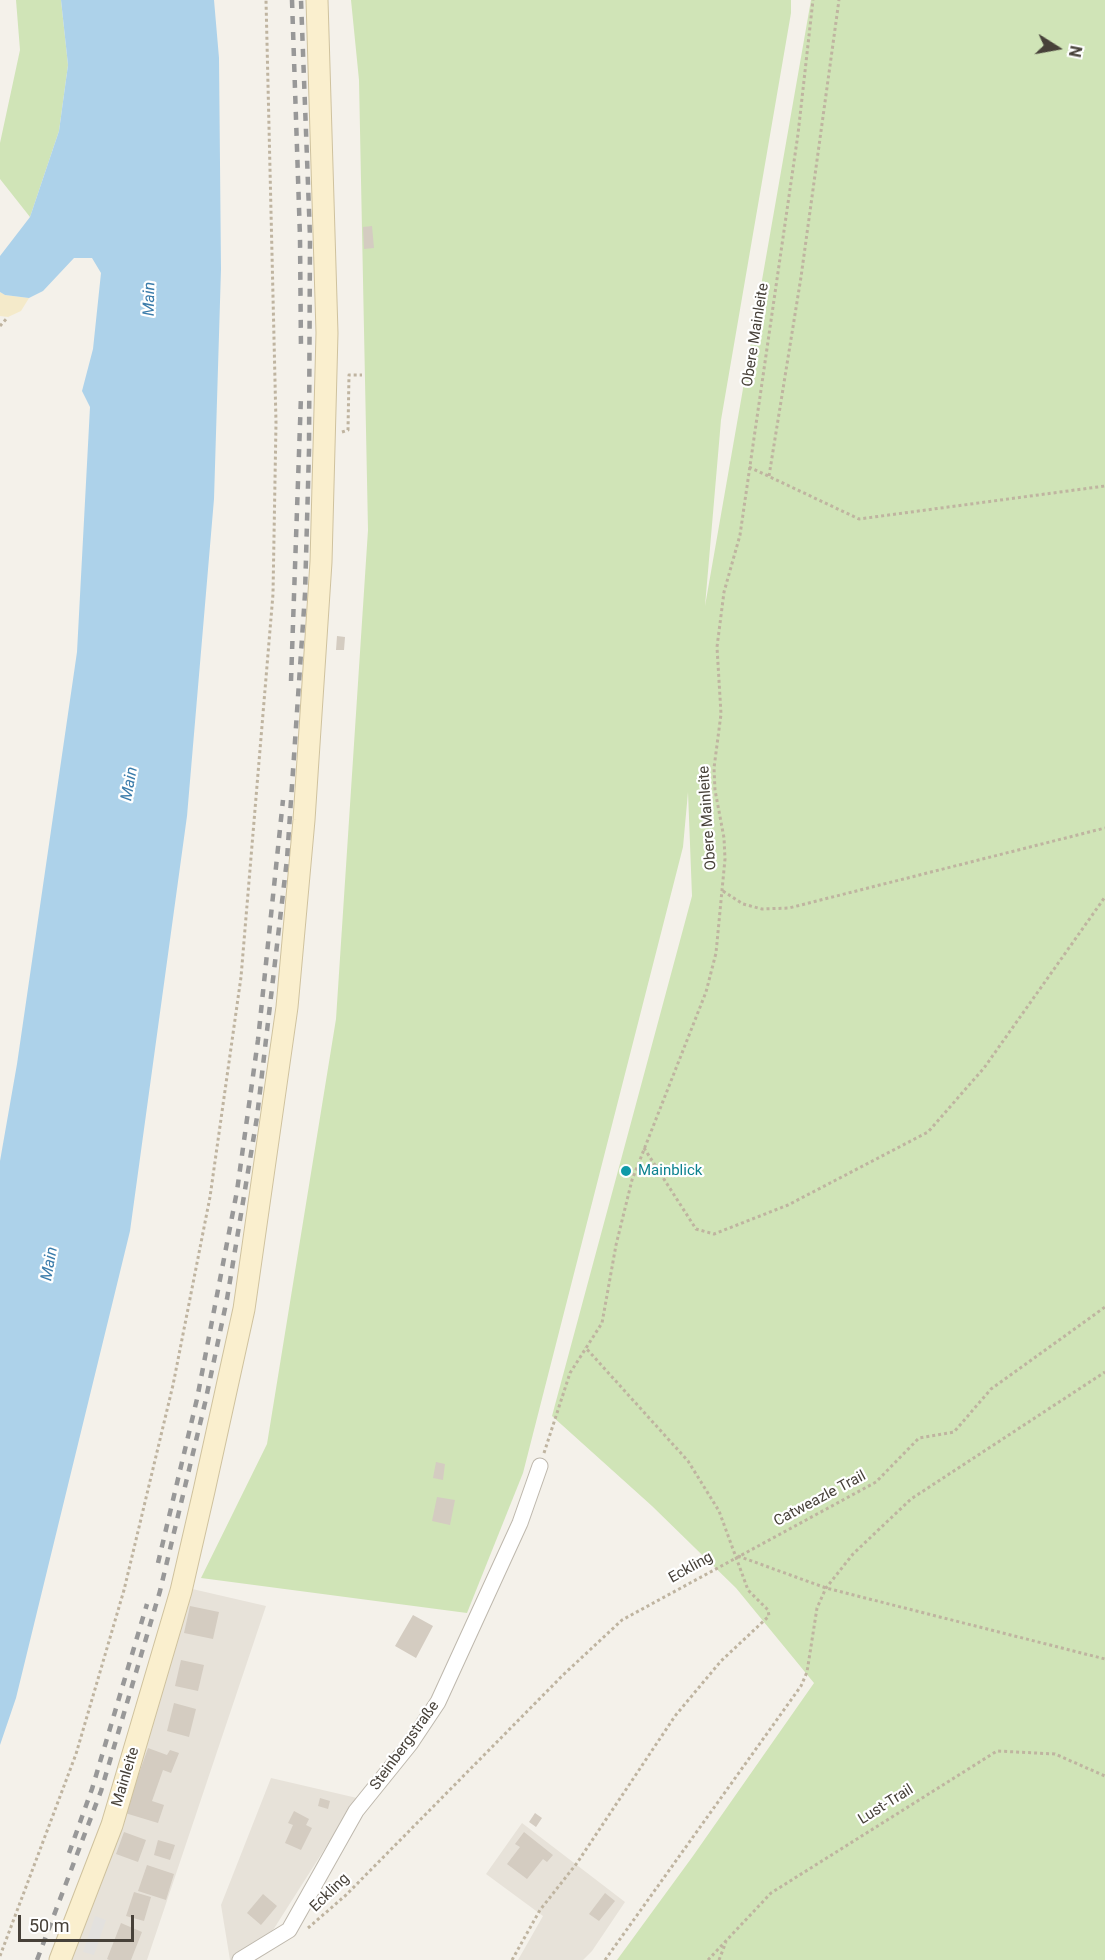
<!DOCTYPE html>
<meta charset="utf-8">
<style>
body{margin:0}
#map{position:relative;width:1105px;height:1960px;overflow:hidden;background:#f4f1ea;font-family:Roboto,sans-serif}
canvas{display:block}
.north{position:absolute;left:1027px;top:18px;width:60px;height:60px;-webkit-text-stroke:4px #fff;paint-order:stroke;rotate:101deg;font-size:16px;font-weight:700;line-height:24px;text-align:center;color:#474139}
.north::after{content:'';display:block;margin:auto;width:21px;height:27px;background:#474139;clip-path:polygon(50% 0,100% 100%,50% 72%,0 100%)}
.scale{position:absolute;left:18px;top:1915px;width:116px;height:27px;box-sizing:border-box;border:3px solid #474139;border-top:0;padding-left:8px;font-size:18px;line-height:21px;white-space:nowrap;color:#474139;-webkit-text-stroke:4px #fff;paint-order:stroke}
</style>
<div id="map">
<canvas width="1105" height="1960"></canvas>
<div class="north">N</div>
<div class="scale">50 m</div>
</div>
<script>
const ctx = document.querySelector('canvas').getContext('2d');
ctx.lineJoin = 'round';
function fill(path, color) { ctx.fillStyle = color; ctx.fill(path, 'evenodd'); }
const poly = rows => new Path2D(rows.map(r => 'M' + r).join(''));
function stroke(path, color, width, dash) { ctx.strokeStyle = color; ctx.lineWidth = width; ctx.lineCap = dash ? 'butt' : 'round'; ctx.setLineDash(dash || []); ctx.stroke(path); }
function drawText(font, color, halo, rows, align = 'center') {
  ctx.font = font + ' Roboto,sans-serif'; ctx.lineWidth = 4.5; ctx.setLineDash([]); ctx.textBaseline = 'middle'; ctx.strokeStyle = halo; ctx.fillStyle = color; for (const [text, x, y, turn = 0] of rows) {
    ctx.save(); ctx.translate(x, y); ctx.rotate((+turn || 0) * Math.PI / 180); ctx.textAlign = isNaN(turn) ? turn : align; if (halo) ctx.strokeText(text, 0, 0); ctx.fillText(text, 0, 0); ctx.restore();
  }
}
fill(poly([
 [188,1588,266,1606,147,1960,65,1960],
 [271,1778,357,1798,254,1960,230,1960,221,1905],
 [522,1823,625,1902,592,1951,583,1960,518,1960,543,1916,486,1874]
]), '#e7e2d9');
fill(poly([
 [16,0,61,0,68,65,59,131,30,217,0,179,0,143,20,50],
 [351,0,791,0,791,13,721,420,705,606,811,0,1105,0,1105,1960,617,1960,693,1856,814,1683,736,1588,652,1506,552,1416,692,896,688,792,683,847,523,1473,467,1613,201,1578,267,1444,336,1019,368,530,359,80]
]), '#d0e4b7');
fill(poly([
 [0,292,5,295,29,298,21,311,8,317,0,316]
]), '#f4eaca');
fill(poly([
 [95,1916,106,1920,94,1955,83,1952]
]), '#e3e1de');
fill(poly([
 [61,0,214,0,219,58,221,269,214,499,187,816,130,1231,16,1698,0,1745,0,1161,17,1064,77,652,90,407,82,391,93,349,101,273,92,258,74,258,43,291,29,298,5,295,0,292,0,256,30,217,59,131,68,65]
]), '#add2ea');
fill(poly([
 [372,226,374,248,364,249,363,227],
 [337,636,345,637,344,650,336,650],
 [436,1462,445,1464,443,1480,433,1478],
 [437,1497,455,1500,450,1525,432,1521],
 [190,1606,219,1612,213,1639,184,1633],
 [413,1615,433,1626,416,1658,395,1646],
 [181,1660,204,1665,198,1691,175,1686],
 [174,1703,196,1709,189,1737,167,1731],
 [148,1748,167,1755,170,1750,179,1753,171,1773,163,1770,152,1801,164,1805,158,1823,125,1813],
 [320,1798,330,1801,328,1809,318,1806],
 [294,1811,309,1819,306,1825,312,1828,301,1850,285,1843,293,1825,288,1823],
 [535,1813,542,1818,536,1827,529,1822],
 [124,1832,146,1840,138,1862,116,1854],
 [524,1832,553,1855,547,1862,543,1859,527,1879,507,1864,520,1847,515,1844],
 [158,1840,175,1845,170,1860,154,1855],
 [147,1865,174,1874,166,1900,138,1891],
 [134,1892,151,1897,144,1921,126,1916],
 [605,1893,615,1901,599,1921,589,1914],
 [263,1894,277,1906,261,1925,247,1913],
 [121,1923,142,1932,131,1960,109,1960,107,1959]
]), '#d4ccc1');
const minor = poly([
 [240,1960,289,1930,356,1811,410,1744,438,1702,520,1523,540,1466]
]);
const secondary = poly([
 [60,1960,112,1825,181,1591,204,1491,244,1309,287,1007,304,820,321,562,327,333,317,0]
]);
stroke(minor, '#beb8ad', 17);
stroke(secondary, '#cfc29e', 23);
stroke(poly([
 [0,326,8,317],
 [342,432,348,430,349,375,362,375],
 [749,467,859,519,1105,486],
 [769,476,801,277,839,0],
 [723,891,743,904,762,909,789,908,1105,828],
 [644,1148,696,1229,714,1234,788,1205,928,1132,984,1068,1105,897],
 [544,1453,570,1373,602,1323,616,1245,632,1180,706,992,716,953,725,859,724,838,715,790,714,768,721,714,717,647,724,592,740,535,798,134,813,0],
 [738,1556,826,1588,1105,1659],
 [308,1928,346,1895,563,1675,622,1620,876,1482,919,1438,954,1432,991,1389,1105,1307],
 [0,1956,76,1754,124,1590,173,1385,210,1197,241,977,273,594,276,423,266,0],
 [512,1960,540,1910,577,1863,675,1716,721,1661,769,1616,768,1610,748,1590,719,1511,688,1461,585,1347],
 [605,1960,801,1686,807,1672,817,1608,826,1588,853,1554,911,1499,1105,1372],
 [708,1960,771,1893,997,1751,1055,1754,1105,1776],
 [719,1960,726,1942]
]), '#bfb4a0', 3, [3, 3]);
stroke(minor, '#fff', 15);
stroke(secondary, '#faefce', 21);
stroke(poly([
 [292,0,300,237,301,351],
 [291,681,301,396],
 [158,1563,197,1399,237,1191,258,1040,283,800],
 [69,1853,92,1789,147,1604],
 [37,1960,101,1791,160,1591,205,1403,227,1299,257,1117,287,859,305,594,309,450,310,237,301,0]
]), '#989898', 4.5, [8, 8]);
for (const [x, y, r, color] of [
 [626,1171,6,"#0f9aa8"]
]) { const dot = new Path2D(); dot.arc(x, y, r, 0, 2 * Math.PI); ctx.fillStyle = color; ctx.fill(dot); stroke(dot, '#fff', 2); }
drawText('15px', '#474139', '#fff', [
 ["Obere Mainleite",756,335,-81],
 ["Obere Mainleite",708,818,-94],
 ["Catweazle Trail",820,1499,-28],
 ["Eckling",691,1568,-29],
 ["Steinbergstraße",405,1746,-54],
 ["Mainleite",126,1777,-73],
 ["Lust-Trail",886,1805,-32],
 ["Eckling",330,1893,-44]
]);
drawText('15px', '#0d838f', '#fff', [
 ["Mainblick",638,1171]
], 'left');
drawText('italic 16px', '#3b7caa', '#fff', [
 ["Main",150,299,-89],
 ["Main",130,784,-80],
 ["Main",50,1264,-80]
]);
</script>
